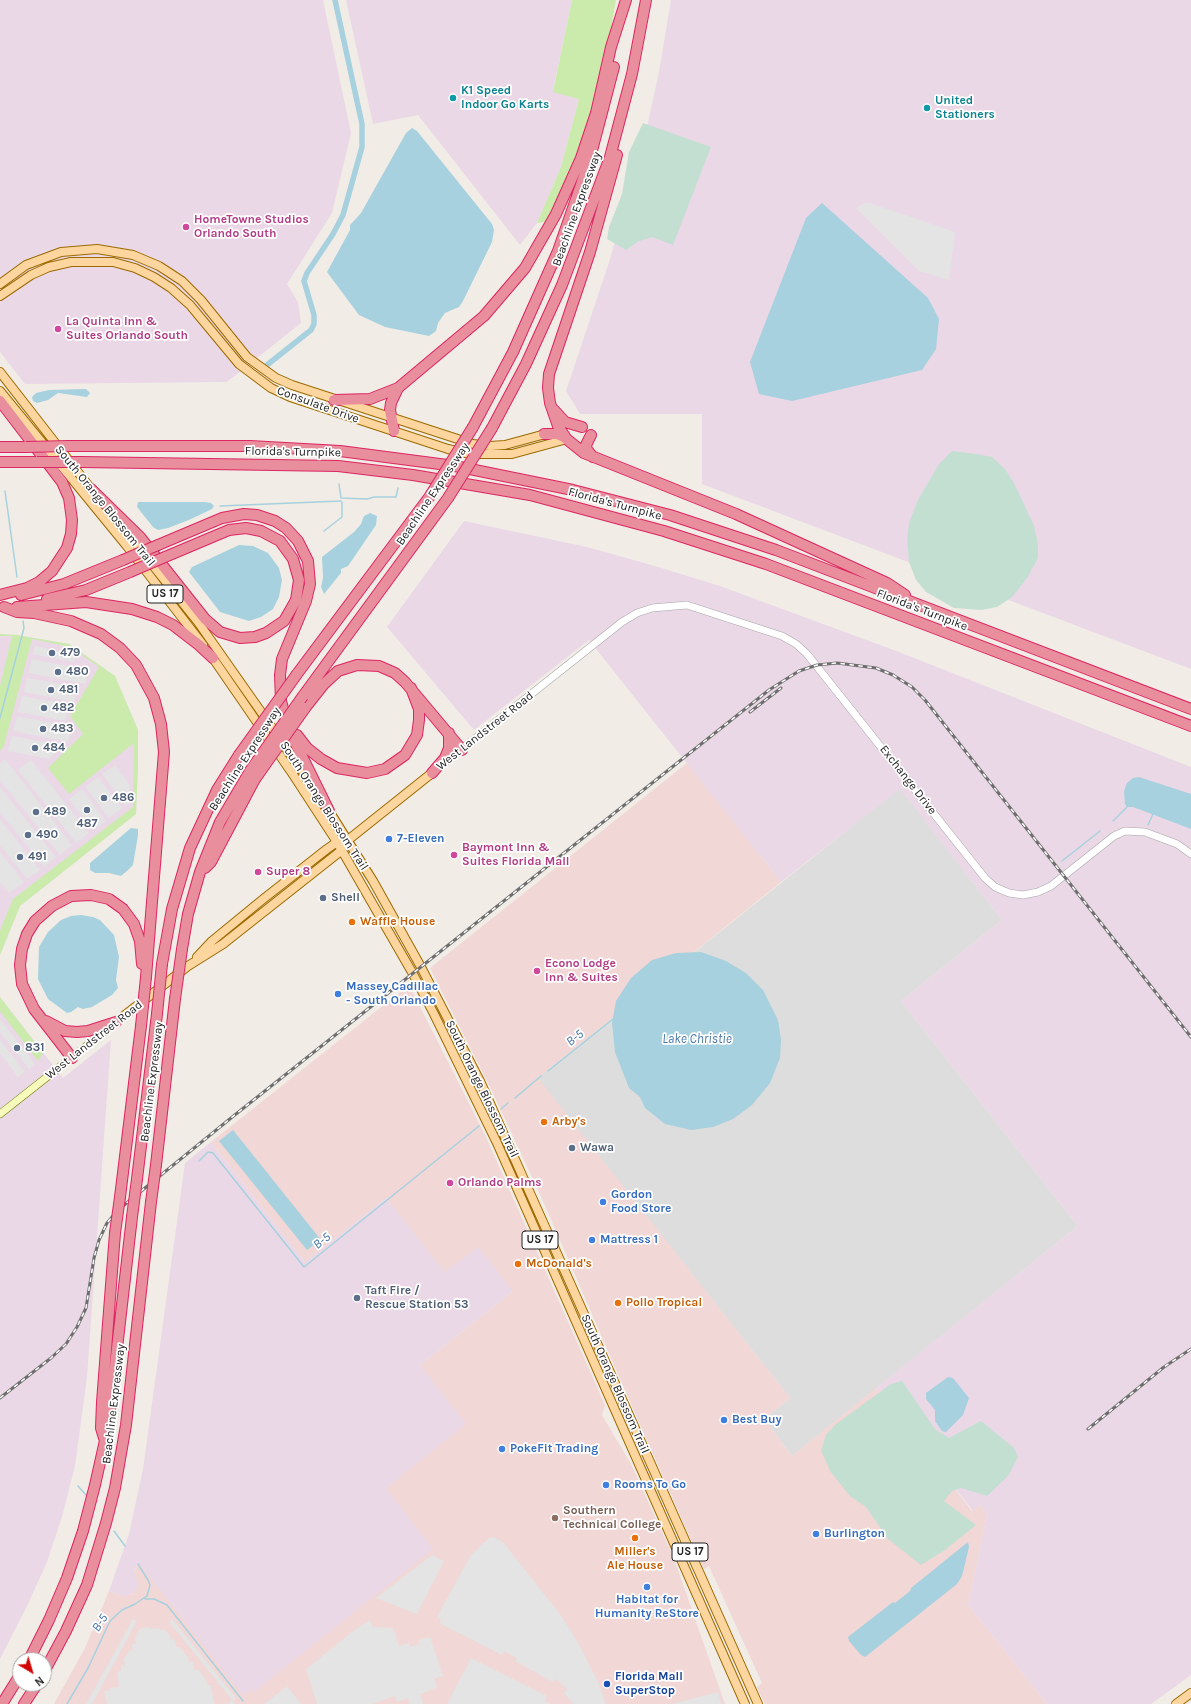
<!DOCTYPE html>
<style>
body{margin:0}
#map{position:relative;width:1191px;height:1704px;overflow:hidden;background:#f1ede6;font-family:Karla,sans-serif}
canvas{display:block}
.north{position:absolute;left:12px;top:1652px;width:40px;height:40px;box-sizing:border-box;background:#fff;border:1px solid #a6a6a6;border-radius:50%;rotate:142deg;font-size:11px;font-weight:700;line-height:16px;text-align:center;color:#202020}
.north::after{content:'';display:block;margin:auto;width:14px;height:18px;background:#d00300;clip-path:polygon(50% 0,100% 100%,50% 72%,0 100%)}
</style>
<div id="map">
<canvas width="1191" height="1704"></canvas>
<div class="north">N</div>
</div>
<script>
const ctx = document.querySelector('canvas').getContext('2d');
ctx.lineJoin = 'round';
function fill(path, color) { ctx.fillStyle = color; ctx.fill(path, 'evenodd'); }
const poly = rows => new Path2D(rows.map(r => 'M' + r).join(''));
function stroke(path, color, width, dash) { ctx.strokeStyle = color; ctx.lineWidth = width; ctx.lineCap = dash ? 'butt' : 'round'; ctx.setLineDash(dash || []); ctx.stroke(path); }
function drawText(font, color, halo, rows, align = 'center') {
  ctx.font = font + ' Karla,sans-serif'; ctx.lineWidth = 3.5; ctx.setLineDash([]); ctx.textBaseline = 'middle'; ctx.strokeStyle = halo; ctx.fillStyle = color; for (const [text, x, y, turn = 0] of rows) {
    ctx.save(); ctx.translate(x, y); ctx.rotate((+turn || 0) * Math.PI / 180); ctx.textAlign = isNaN(turn) ? turn : align; if (halo) ctx.strokeText(text, 0, 0); ctx.fillText(text, 0, 0); ctx.restore();
  }
}
fill(poly([
 [900,788,1002,920,901,1001,1078,1226,792,1456,764,1419,790,1398,537,1078]
]), '#dedddd');
fill(poly([
 [687,763,781,882,538,1078,790,1398,764,1419,792,1456,876,1388,972,1511,980,1505,987,1514,968,1605,1047,1704,765,1704,757,1687,762,1683,709,1566,704,1569,630,1402,543,1201,492,1091,430,968],
 [409,985,485,1135,605,1405,602,1415,631,1464,673,1556,725,1704,54,1704,85,1648,109,1591,123,1596,132,1594,138,1583,134,1574,138,1562,254,1692,386,1488,465,1424,420,1365,513,1291,445,1273,386,1198,305,1262,211,1142]
]), '#f1d7d6');
fill(poly([
 [0,0,323,0,351,133,332,213,287,284,298,302,301,323,227,382,25,384,0,352],
 [346,0,572,0,553,91,579,99,561,167,537,223,520,245,418,115,373,124],
 [671,0,1191,0,1191,669,702,484,702,414,580,414,566,391,609,262,640,159,659,72],
 [464,521,587,547,655,566,720,586,899,652,1191,767,1191,1675,1151,1704,1047,1704,968,1605,987,1514,980,1505,973,1511,876,1388,1078,1226,901,1001,1002,920,900,789,781,882,589,640,474,730,387,627],
 [0,634,16,635,69,644,115,676,138,730,138,765,136,814,20,906,0,955],
 [0,997,63,1078,111,1040,87,1377,75,1466,62,1517,47,1562,27,1606,0,1659],
 [211,1142,305,1262,386,1198,445,1272,478,1247,513,1291,420,1365,466,1424,386,1488,433,1549,254,1692,251,1689,243,1695,138,1562,134,1573,138,1583,136,1591,127,1596,123,1596,109,1591,129,1534,143,1469,185,1163]
]), '#ead8e6');
fill(poly([
 [572,0,616,0,604,66,579,152,551,221,537,223,561,167,579,99,553,92],
 [0,634,16,635,69,644,115,676,138,730,138,765,136,814,20,906,0,955,0,931,13,899,133,807,134,743,69,794,48,768,83,734,70,716,99,667,71,647,32,639,4,746,0,751,0,686,12,636,0,636],
 [0,997,43,1053,38,1061,0,1011]
]), '#caebac');
fill(poly([
 [643,123,711,147,673,245,652,237,637,242,626,250,607,239,609,227,622,194,629,152],
 [952,451,976,454,992,457,1005,469,1015,485,1034,526,1038,544,1038,558,1027,578,1012,597,997,607,981,610,954,608,926,592,916,580,909,562,907,539,909,523,918,500,939,464],
 [902,1381,935,1429,949,1438,981,1421,1014,1448,1018,1457,1008,1476,987,1496,961,1488,952,1491,944,1501,976,1525,945,1550,921,1565,888,1539,866,1507,850,1496,830,1471,821,1450,826,1435,836,1424,891,1384]
]), '#c3dfd2');
fill(poly([
 [867,202,955,232,949,280,919,271,856,208],
 [35,646,70,653,75,658,74,662,33,654],
 [32,659,89,670,85,684,28,673],
 [27,678,78,687,74,702,24,692],
 [22,696,69,705,65,721,18,712],
 [17,716,72,727,68,742,13,731],
 [12,736,63,746,49,759,8,751],
 [5,759,72,845,60,855,0,780,0,763],
 [31,760,89,833,76,843,18,770],
 [115,765,130,785,129,803,126,806,102,774],
 [98,777,122,808,109,818,85,787],
 [0,787,56,857,44,867,0,812],
 [82,789,106,821,93,830,69,799],
 [0,819,40,870,27,879,0,845],
 [0,852,24,882,9,893,0,882],
 [0,1019,35,1064,29,1069,0,1032],
 [0,1040,25,1072,18,1077,0,1053],
 [494,1537,503,1542,560,1614,576,1639,598,1682,606,1704,573,1704,564,1693,567,1689,556,1679,553,1682,515,1661,517,1658,504,1651,502,1655,439,1623,441,1620,437,1617,470,1556,489,1538],
 [432,1555,444,1561,417,1614,376,1598],
 [133,1619,137,1621,92,1704,86,1704],
 [172,1619,236,1698,233,1701,235,1704,228,1704,232,1700,169,1622],
 [370,1620,373,1627,393,1628,399,1646,409,1643,410,1647,419,1644,419,1640,430,1637,443,1676,434,1679,437,1688,420,1694,423,1703,421,1704,410,1704,408,1698,397,1702,395,1696,372,1704,317,1704,306,1669,357,1628],
 [149,1627,149,1629,159,1628,160,1630,164,1629,170,1635,171,1640,175,1639,176,1647,180,1647,188,1657,189,1662,193,1662,194,1670,198,1669,206,1680,207,1685,211,1685,214,1704,107,1704,104,1691,110,1691,110,1688,119,1687,117,1672,121,1671,121,1666,125,1665,124,1659,129,1651,133,1650,132,1644,136,1644,135,1637,140,1629],
 [471,1658,547,1696,545,1701,550,1704,447,1704],
 [287,1686,301,1704,264,1704],
 [718,1692,721,1704,672,1704]
]), '#e4e4e4');
fill(poly([
 [412,128,417,131,492,224,494,230,492,242,463,301,459,307,445,313,438,323,436,331,429,336,385,327,359,315,327,272,350,230,350,225,361,213,406,133],
 [822,203,928,298,939,319,936,349,922,370,792,401,759,394,750,362,806,218],
 [86,389,90,393,87,397,58,393,48,400,37,403,33,401,32,397,36,393,49,390],
 [138,502,205,502,211,503,214,506,212,509,191,519,168,528,158,530,153,527,137,507],
 [370,513,377,516,376,525,348,566,341,569,341,573,324,594,321,587,323,578,322,557,354,532,361,524,364,516],
 [239,545,253,546,268,553,279,568,282,580,279,597,273,609,261,617,249,621,220,612,189,572,192,567],
 [1139,777,1191,794,1191,829,1133,807,1127,807,1125,804,1124,791,1127,783,1133,778],
 [131,828,138,829,138,835,133,865,127,871,121,876,109,873,95,873,90,870,90,863],
 [81,915,93,917,100,920,114,935,119,957,116,980,118,988,112,995,92,1007,83,1009,78,1007,71,1012,67,1013,48,999,38,979,39,947,48,932,61,920,71,916],
 [701,952,726,961,746,973,763,990,778,1020,781,1040,780,1058,770,1083,752,1105,733,1119,713,1127,691,1130,665,1124,645,1108,640,1097,629,1088,615,1052,612,1023,616,1001,631,978,652,960,676,953],
 [233,1130,321,1240,307,1250,219,1141],
 [948,1377,953,1378,969,1398,963,1415,946,1432,942,1431,935,1421,935,1410,926,1399,926,1393],
 [968,1542,969,1547,962,1576,957,1584,865,1657,861,1655,849,1641,848,1637,893,1602,895,1603,910,1591,911,1588]
]), '#a7d1de');
stroke(poly([
 [339,484,341,498],
 [5,491,17,577],
 [341,498,367,499,374,497,396,497,398,488],
 [220,506,341,501],
 [324,531,342,517,342,502],
 [0,718,24,628,23,621],
 [1113,821,1127,807],
 [1148,825,1153,814],
 [1062,861,1100,831],
 [548,1071,613,1019],
 [515,1098,541,1076],
 [501,1109,508,1103],
 [199,1161,208,1152,213,1153,304,1267,479,1126],
 [78,1486,86,1495],
 [114,1531,125,1546],
 [145,1599,154,1599,167,1605,243,1701],
 [67,1704,88,1668,110,1621,122,1610,135,1604,147,1596,150,1585,148,1580,138,1564]
]), '#a7d1de', 1.5);
stroke(poly([
 [267,365,311,330,314,324,314,315,304,281,307,273,333,234,343,215,362,147,362,124,335,0]
]), '#a7d1de', 5.5);
const tertiary = poly([
 [443,764,622,622,637,613,652,608,687,605,782,636,796,644,807,654,985,878,995,887,1009,893,1023,895,1038,892,1051,886,1114,836,1125,831,1145,832,1177,844,1191,854]
]);
const secondary = poly([
 [0,1114,113,1025]
]);
const primary = poly([
 [0,284,26,265,61,252,97,249,133,255,159,266,182,281,201,300,247,357,276,378,292,385,473,444,490,446,505,445,549,433],
 [0,296,31,275,49,267,71,262,113,262,135,268,154,277,171,288,190,305,239,364,271,388,290,397,448,449,470,454,512,454,567,439],
 [0,372,95,494],
 [0,391,126,545,203,645],
 [116,519,198,622,311,783],
 [210,654,294,776,337,842,413,974,434,1014,497,1143,745,1704],
 [326,806,373,881,421,967,480,1081,758,1704],
 [197,957,212,941,262,900,327,849,337,842,341,841],
 [116,1022,188,966,223,944,342,850,348,840,432,773],
 [1176,1704,1191,1693]
]);
const motorway = poly([
 [334,400,370,399,398,388,484,316,525,268,556,214,581,158,596,113,611,47,626,0],
 [0,401,62,482,69,498,72,520,71,534,67,548,52,571,39,582,27,588,0,595],
 [554,410,565,422,582,427],
 [473,427,513,352,558,251,589,162,614,67],
 [492,428,526,364,562,285,610,157,632,74,646,0],
 [394,431,390,410,391,403,398,388],
 [544,434,557,434,564,437,584,453,736,514,887,583,905,595],
 [591,435,586,445,587,450,593,457],
 [566,438,558,426,550,403,548,388,549,374,590,252,617,155],
 [69,446,250,446,340,451,455,466,573,490,670,515,776,550,1191,709],
 [0,447,26,447],
 [0,462,37,462],
 [82,462,338,466,413,475,530,495,664,531,766,564,1191,726],
 [91,489,140,537,205,619,220,632,240,638,255,637,266,633,284,621,296,600,299,580,293,559,280,541,261,531,246,528,229,530,165,557],
 [158,545,222,518,244,514,257,515,275,521,286,528,298,541,308,561,310,584,306,601,282,659,280,675,281,701,289,730,329,811],
 [21,595,64,584,123,560],
 [47,599,86,590,130,572],
 [4,607,17,612,34,613,71,621,101,634,120,648,136,665,154,698,161,724,164,752,146,977],
 [17,607,86,602,132,609,157,617,173,625,199,645,213,658],
 [297,674,430,496],
 [303,696,448,498],
 [305,708,324,684,338,671,357,665,379,666,395,673,405,682,462,750],
 [297,735,307,748,321,759,337,768,367,773,385,769,405,755,417,735,419,720,419,709,411,688],
 [432,773,445,758,449,748,449,733],
 [205,868,211,862,255,779],
 [182,949,188,914,200,872,220,822,250,771],
 [162,964,172,909,190,848,217,790,239,755],
 [46,1021,65,1031,77,1032,88,1031,116,1022],
 [72,1058,34,1009,22,984,20,965,22,949,27,934,35,921,52,906,71,896,91,895,109,899,123,909,134,924,140,941,142,964],
 [156,1165,175,999],
 [137,1179,157,1014],
 [120,1197,141,1026],
 [104,1438,101,1428,102,1402,115,1233],
 [29,1660,49,1620,67,1578,83,1531,95,1485,108,1427,132,1217],
 [44,1672,66,1631,87,1585,106,1523,115,1488,126,1425,151,1202],
 [2,1704,20,1675],
 [24,1704,37,1684]
]);
stroke(tertiary, '#a7a7a7', 8);
stroke(secondary, '#6b7a04', 8);
stroke(primary, '#9c6a00', 10);
stroke(motorway, '#dd2561', 12);
stroke(tertiary, '#fff', 7);
stroke(secondary, '#f6fabb', 7);
stroke(primary, '#fdd69f', 8);
stroke(motorway, '#e88e9d', 10);
const rail = poly([
 [750,712,781,688],
 [0,1398,51,1358,66,1344,77,1327,86,1308,94,1258,99,1240,107,1223,118,1210,231,1118,769,690,799,671,817,665,837,663,876,668,893,675,912,687,925,700,1191,1037],
 [1088,1429,1164,1367,1191,1349]
]);
stroke(rail, '#6e6e6e', 3);
stroke(rail, '#fff', 1.5, [4.5]);
const motorwayBridge = poly([
 [26,447,69,446],
 [37,462,82,462],
 [430,496,473,427],
 [448,498,492,428],
 [123,560,158,545],
 [130,572,165,557],
 [239,755,297,674],
 [250,771,303,696],
 [255,779,305,708],
 [175,999,182,949],
 [157,1014,162,964],
 [141,1026,146,977],
 [151,1202,156,1165],
 [132,1217,137,1179],
 [115,1233,120,1197]
]);
stroke(motorwayBridge, '#dd2561', 12, []);
stroke(motorwayBridge, '#e88e9d', 10);
for (const [x, y, r, color] of [
 [453,98,4,"#0f9aa8"],
 [927,108,4,"#0f9aa8"],
 [186,227,4,"#d1479c"],
 [58,329,4,"#d1479c"],
 [52,653,4,"#5c6f8a"],
 [58,672,4,"#5c6f8a"],
 [51,690,4,"#5c6f8a"],
 [44,708,4,"#5c6f8a"],
 [43,729,4,"#5c6f8a"],
 [35,748,4,"#5c6f8a"],
 [104,798,4,"#5c6f8a"],
 [87,810,4,"#5c6f8a"],
 [36,812,4,"#5c6f8a"],
 [28,835,4,"#5c6f8a"],
 [389,839,4,"#3f7fe0"],
 [454,855,4,"#d1479c"],
 [20,857,4,"#5c6f8a"],
 [258,872,4,"#d1479c"],
 [323,898,4,"#5c6f8a"],
 [352,922,4,"#e8710a"],
 [537,971,4,"#d1479c"],
 [338,994,4,"#3f7fe0"],
 [17,1048,4,"#5c6f8a"],
 [544,1122,4,"#e8710a"],
 [572,1148,4,"#5c6f8a"],
 [450,1183,4,"#d1479c"],
 [603,1202,4,"#3f7fe0"],
 [592,1240,4,"#3f7fe0"],
 [518,1264,4,"#e8710a"],
 [357,1298,4,"#5c6f8a"],
 [618,1303,4,"#e8710a"],
 [724,1420,4,"#3f7fe0"],
 [502,1449,4,"#3f7fe0"],
 [606,1485,4,"#3f7fe0"],
 [555,1518,4,"#8d6e63"],
 [816,1534,4,"#3f7fe0"],
 [635,1538,4,"#e8710a"],
 [647,1587,4,"#3f7fe0"],
 [607,1684,4,"#1a4fb4"]
]) { const dot = new Path2D(); dot.arc(x, y, r, 0, 2 * Math.PI); ctx.fillStyle = color; ctx.fill(dot); stroke(dot, '#fff', 1.5); }
for (const [x, y, w] of [
 [165,594,36],
 [540,1240,36],
 [690,1552,36]
]) { const box = new Path2D(); box.roundRect(x - w / 2, y - 9, w, 18, 3); ctx.fillStyle = '#fff'; ctx.fill(box); stroke(box, '#202020', 1); }
drawText('bold 11px', '#202020', null, [
 ["US 17",165,594],
 ["US 17",540,1240],
 ["US 17",690,1552]
]);
drawText('bold 12px', '#0d838f', '#fff', [
 ["K1 Speed",461,91],
 ["Indoor Go Karts",461,105],
 ["United",935,101],
 ["Stationers",935,115]
], 'left');
drawText('12px', '#202020', '#fff', [
 ["Beachline Expressway",577,209,-70],
 ["Consulate Drive",318,405,20],
 ["Florida's Turnpike",293,452,1],
 ["Beachline Expressway",433,494,-56],
 ["Florida's Turnpike",615,504,15],
 ["South Orange Blossom Trail",105,506,51],
 ["Florida's Turnpike",922,610,21],
 ["West Landstreet Road",485,731,-38],
 ["Beachline Expressway",245,759,-57],
 ["Exchange Drive",908,780,52],
 ["South Orange Blossom Trail",324,806,57],
 ["West Landstreet Road",94,1040,-38],
 ["Beachline Expressway",152,1082,-83],
 ["South Orange Blossom Trail",482,1089,64],
 ["South Orange Blossom Trail",615,1384,66],
 ["Beachline Expressway",114,1404,-83]
]);
drawText('bold 12px', '#b23c85', '#fff', [
 ["HomeTowne Studios",194,220],
 ["Orlando South",194,234],
 ["La Quinta Inn &",66,322],
 ["Suites Orlando South",66,336],
 ["Baymont Inn &",462,848],
 ["Suites Florida Mall",462,862],
 ["Super 8",266,872],
 ["Econo Lodge",545,964],
 ["Inn & Suites",545,978],
 ["Orlando Palms",458,1183]
], 'left');
drawText('bold 12px', '#4e5e75', '#fff', [
 ["479",60,653],
 ["480",66,672],
 ["481",59,690],
 ["482",52,708],
 ["483",51,729],
 ["484",43,748],
 ["486",112,798],
 ["489",44,812],
 ["487",87,824,"center"],
 ["490",36,835],
 ["491",28,857],
 ["Shell",331,898],
 ["831",25,1048],
 ["Wawa",580,1148],
 ["Taft Fire /",365,1291],
 ["Rescue Station 53",365,1305]
], 'left');
drawText('bold 12px', '#366cbe', '#fff', [
 ["7-Eleven",397,839],
 ["Massey Cadillac",346,987],
 ["- South Orlando",346,1001],
 ["Gordon",611,1195],
 ["Food Store",611,1209],
 ["Mattress 1",600,1240],
 ["Best Buy",732,1420],
 ["PokeFit Trading",510,1449],
 ["Rooms To Go",614,1485],
 ["Burlington",824,1534],
 ["Habitat for",647,1600,"center"],
 ["Humanity ReStore",647,1614,"center"]
], 'left');
drawText('bold 12px', '#c56008', '#fff', [
 ["Waffle House",360,922],
 ["Arby's",552,1122],
 ["McDonald's",526,1264],
 ["Pollo Tropical",626,1303],
 ["Miller's",635,1552,"center"],
 ["Ale House",635,1566,"center"]
], 'left');
drawText('bold 12px', '#785e54', '#fff', [
 ["Southern",563,1511],
 ["Technical College",563,1525]
], 'left');
drawText('bold 12px', '#164399', '#fff', [
 ["Florida Mall",615,1677],
 ["SuperStop",615,1691]
], 'left');
drawText('italic 13px', '#4877a9', '#fff', [
 ["B-5",575,1038,-39],
 ["Lake Christie",697,1039],
 ["B-5",322,1241,-39],
 ["B-5",100,1623,-57]
]);
</script>
